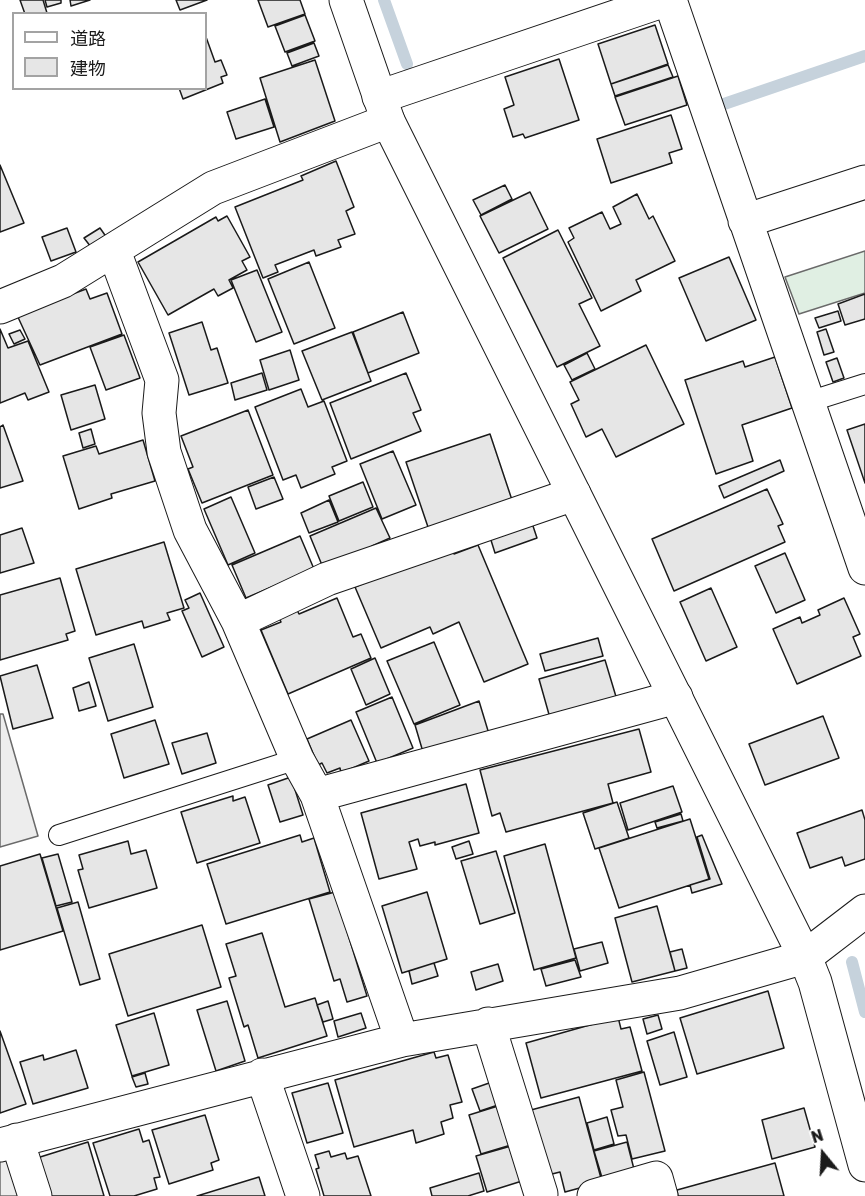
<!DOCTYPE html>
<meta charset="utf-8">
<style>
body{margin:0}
#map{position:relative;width:865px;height:1196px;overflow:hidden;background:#fff;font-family:Rubik,"Noto Sans JP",sans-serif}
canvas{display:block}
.legend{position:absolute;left:12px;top:12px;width:195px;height:78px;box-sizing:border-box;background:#fff;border:2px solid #a3a3a3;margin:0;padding:8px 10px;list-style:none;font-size:18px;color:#1a1a1a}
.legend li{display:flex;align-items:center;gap:12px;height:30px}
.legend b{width:30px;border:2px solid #a3a3a3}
.north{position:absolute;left:793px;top:1124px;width:60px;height:60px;-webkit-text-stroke:4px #fff;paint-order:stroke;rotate:342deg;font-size:16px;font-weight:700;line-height:24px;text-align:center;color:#1a1a1a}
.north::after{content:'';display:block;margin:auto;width:21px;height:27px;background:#1a1a1a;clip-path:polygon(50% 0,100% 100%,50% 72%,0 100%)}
</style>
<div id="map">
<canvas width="865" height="1196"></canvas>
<ul class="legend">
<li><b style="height:8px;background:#fff"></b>道路</li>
<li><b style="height:16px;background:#e6e6e6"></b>建物</li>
</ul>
<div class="north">N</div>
</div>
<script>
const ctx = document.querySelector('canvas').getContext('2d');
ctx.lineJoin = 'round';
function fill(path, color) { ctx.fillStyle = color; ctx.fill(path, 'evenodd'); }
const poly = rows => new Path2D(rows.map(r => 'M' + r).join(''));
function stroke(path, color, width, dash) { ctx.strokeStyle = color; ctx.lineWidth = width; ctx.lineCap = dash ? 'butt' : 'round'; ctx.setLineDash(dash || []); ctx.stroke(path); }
const green = poly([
 [865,251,865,293,799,314,785,277,865,251]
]);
fill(green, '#e0efe3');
stroke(green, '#6a6a6a', 1.5);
const parking = poly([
 [0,714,3,714,38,836,0,847,0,714],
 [14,1156,26,1196,0,1196,0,1160,14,1156]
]);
fill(parking, '#ededed');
stroke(parking, '#6a6a6a', 1.5);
stroke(poly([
 [384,0,407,64],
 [724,104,865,56],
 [852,962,865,1012]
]), '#c6d2dc', 12);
const building = poly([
 [20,0,43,0,47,13,25,14,20,0],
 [45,0,61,0,61,3,47,7,45,0],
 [70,0,90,0,71,6,70,0],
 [176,0,207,0,180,10,176,0],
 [258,0,300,0,305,14,268,27,258,0],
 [305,15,315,41,285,52,275,26,305,15],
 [655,25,668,64,611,84,598,44,655,25],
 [206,37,215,62,221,60,227,75,221,77,223,83,183,99,179,88,206,88,206,37],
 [314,43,319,56,292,66,287,53,314,43],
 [559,59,579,120,525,138,523,134,513,137,504,109,514,105,505,77,559,59],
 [315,60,335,121,280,142,260,78,315,60],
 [668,65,673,77,615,96,611,84,668,65],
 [678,76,687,105,625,125,615,97,678,76],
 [265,99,274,127,236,139,227,112,265,99],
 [671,115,682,149,669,153,672,163,611,183,597,139,671,115],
 [336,161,354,207,346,211,355,234,338,240,341,247,316,256,314,250,275,265,278,272,263,278,235,207,303,180,301,176,336,161],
 [0,165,24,223,0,232,0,165],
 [505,185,512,199,481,215,473,200,505,185],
 [530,192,548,229,499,253,480,216,530,192],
 [637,194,649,219,653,216,675,261,636,280,641,291,601,311,568,242,574,238,569,228,602,212,610,229,621,224,613,207,637,194],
 [227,216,250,257,242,261,247,270,229,280,233,288,218,296,214,289,168,315,138,262,216,217,218,221,227,216],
 [67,228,76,252,51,261,42,237,67,228],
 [100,228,107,238,91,247,84,238,100,228],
 [558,230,592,298,579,304,600,346,557,367,503,258,558,230],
 [729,257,756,320,706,341,679,278,729,257],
 [309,262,335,328,294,344,268,279,309,262],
 [257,270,282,332,256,342,231,280,257,270],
 [86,289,90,299,107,293,122,334,40,365,17,315,86,289],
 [865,294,865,319,845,325,838,304,865,294],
 [838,311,841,321,819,328,815,318,838,311],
 [403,312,419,353,368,373,353,332,403,312],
 [202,322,211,350,217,348,228,383,189,395,169,333,202,322],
 [0,329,8,348,28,341,49,392,28,400,25,393,0,403,0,329],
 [826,329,834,352,824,355,817,332,826,329],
 [20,330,25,339,14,344,9,334,20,330],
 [352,332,371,381,322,400,302,351,352,332],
 [124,335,140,378,106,390,90,347,124,335],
 [646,345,684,424,616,457,602,429,586,437,571,404,579,400,570,382,646,345],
 [290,350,299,380,269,390,260,360,290,350],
 [587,353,595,369,572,380,564,365,587,353],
 [775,357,792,408,742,425,753,461,716,474,685,380,743,361,745,367,775,357],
 [837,358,844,378,833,382,826,362,837,358],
 [262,373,267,390,235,400,231,383,262,373],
 [406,373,421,410,413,413,421,431,351,459,330,403,406,373],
 [95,385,105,419,71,430,61,395,95,385],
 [301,389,308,407,324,401,347,461,332,467,335,474,301,488,296,475,283,480,255,407,301,389],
 [248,410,273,475,202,503,188,469,193,467,181,436,248,410],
 [865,424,865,483,847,430,865,424],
 [3,425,23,481,0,488,0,427,3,425],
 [91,429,95,444,83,448,79,433,91,429],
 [490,434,513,503,429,530,406,462,490,434],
 [143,440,155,481,111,494,112,498,79,509,63,456,96,446,99,454,143,440],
 [393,451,416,505,382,519,360,464,393,451],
 [780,460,784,471,724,498,719,486,780,460],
 [274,477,283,499,256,509,248,487,274,477],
 [363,482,373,507,339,521,329,496,363,482],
 [767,489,783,524,778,526,785,542,674,591,652,539,767,489],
 [231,497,255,553,228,565,204,509,231,497],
 [329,500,338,522,309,533,301,513,329,500],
 [376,508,390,538,372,546,374,549,324,570,310,536,376,508],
 [532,523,537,538,495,553,490,537,532,523],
 [22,528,34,563,0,573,0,535,22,528],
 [300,536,314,569,246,598,232,565,300,536],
 [164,542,184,608,167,613,170,620,144,628,142,621,96,635,76,569,164,542],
 [478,545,528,664,484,682,459,622,433,634,430,627,381,648,355,587,451,547,454,554,478,545],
 [785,553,805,600,776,613,755,566,785,553],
 [60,578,75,631,66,634,68,640,0,660,0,595,60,578],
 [711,588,737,647,706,661,680,602,711,588],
 [200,593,224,647,202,657,182,611,189,608,185,600,200,593],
 [337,598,353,637,361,634,371,658,288,694,261,630,281,622,278,615,296,608,299,614,337,598],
 [844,598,860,634,853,637,861,656,797,684,773,629,800,617,802,623,820,615,818,610,844,598],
 [598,638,603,656,545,671,540,654,598,638],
 [434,642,460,705,414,724,387,661,434,642],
 [134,644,153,707,108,721,89,658,134,644],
 [375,658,390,694,366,705,351,669,375,658],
 [605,660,617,700,550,718,539,679,605,660],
 [37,665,53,718,13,729,0,676,37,665],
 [89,682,96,706,79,711,73,688,89,682],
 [392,697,413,748,377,763,356,712,392,697],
 [479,701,489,734,423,752,415,725,479,701],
 [823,716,839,758,765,785,749,744,823,716],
 [155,720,169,764,124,778,111,734,155,720],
 [351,720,369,761,341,773,340,768,327,773,322,763,318,765,307,739,351,720],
 [639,729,651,772,608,784,613,803,506,832,500,813,492,816,480,770,639,729],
 [207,733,216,763,182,774,172,743,207,733],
 [291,777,303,815,280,822,268,785,291,777],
 [466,784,479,833,435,845,435,842,420,846,418,839,409,842,417,869,379,879,361,813,466,784],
 [673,786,682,812,628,830,620,803,673,786],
 [233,796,233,801,245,797,260,843,197,863,181,812,233,796],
 [617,802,629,838,595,849,583,813,617,802],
 [862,810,865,820,865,859,845,866,842,857,810,868,797,833,862,810],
 [681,814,683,821,657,828,655,822,681,814],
 [690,819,709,879,619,908,599,848,690,819],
 [300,835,302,842,314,838,330,892,226,924,207,864,300,835],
 [702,835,722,884,692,893,690,885,710,879,697,837,702,835],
 [128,841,131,854,146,850,157,888,89,908,78,870,83,869,79,855,128,841],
 [469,841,473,854,456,859,452,847,469,841],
 [545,844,576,958,534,970,504,856,545,844],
 [496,851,515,913,480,924,461,861,496,851],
 [40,854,63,931,0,950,0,866,40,854],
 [58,854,72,902,56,906,42,858,58,854],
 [335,892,367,996,347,1002,340,979,334,981,309,899,335,892],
 [427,892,447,959,402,973,382,906,427,892],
 [78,902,100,979,80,985,57,908,78,902],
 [657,906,675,971,632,982,615,918,657,906],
 [202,925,221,987,128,1016,109,954,202,925],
 [262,933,285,1007,315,998,327,1036,258,1058,248,1025,244,1027,229,978,236,976,226,944,262,933],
 [602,942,608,963,580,971,574,949,602,942],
 [682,949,687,968,675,971,670,952,682,949],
 [575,960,581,977,546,986,541,969,575,960],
 [434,963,438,976,412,984,409,971,434,963],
 [498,964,503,981,476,990,471,972,498,964],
 [768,991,784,1048,697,1074,680,1018,768,991],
 [227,1001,245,1061,216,1071,197,1010,227,1001],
 [328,1001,333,1019,323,1022,317,1005,328,1001],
 [154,1013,169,1065,132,1076,116,1025,154,1013],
 [361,1013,366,1028,338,1037,334,1021,361,1013],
 [658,1015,662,1029,647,1034,643,1019,658,1015],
 [618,1017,621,1029,630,1027,642,1071,541,1098,526,1043,618,1017],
 [0,1031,26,1104,0,1113,0,1031],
 [674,1032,687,1077,660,1085,647,1041,674,1032],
 [76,1050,88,1088,33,1104,20,1062,43,1055,44,1060,76,1050],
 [434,1052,436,1058,448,1055,462,1102,450,1105,453,1118,441,1122,444,1134,416,1143,413,1130,354,1147,335,1080,434,1052],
 [644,1072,665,1151,632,1159,626,1135,618,1136,611,1110,623,1107,616,1080,644,1072],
 [145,1073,148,1084,136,1087,132,1077,145,1073],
 [492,1082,498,1105,480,1111,472,1089,492,1082],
 [328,1083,343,1133,307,1143,292,1093,328,1083],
 [579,1097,602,1182,565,1192,560,1172,548,1175,531,1110,579,1097],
 [498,1106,511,1145,481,1154,469,1115,498,1106],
 [804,1108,815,1147,772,1159,762,1120,804,1108],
 [205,1115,219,1160,211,1163,213,1170,169,1184,152,1130,205,1115],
 [607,1117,614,1144,594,1150,587,1123,607,1117],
 [139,1129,143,1142,149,1140,160,1177,154,1178,157,1189,134,1196,110,1196,93,1143,139,1129],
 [88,1142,104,1196,49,1196,37,1158,88,1142],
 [627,1142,635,1173,603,1181,594,1151,627,1142],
 [511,1146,522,1181,487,1192,476,1156,511,1146],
 [329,1151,331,1157,345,1153,347,1159,358,1156,371,1196,324,1196,316,1169,319,1168,315,1155,329,1151],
 [775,1163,784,1196,678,1196,677,1190,775,1163],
 [479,1173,484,1191,468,1196,432,1196,430,1188,479,1173],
 [259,1177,265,1196,197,1196,259,1177]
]);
fill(building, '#e6e6e6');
stroke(building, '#1a1a1a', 1.5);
const service = poly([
 [808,402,865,384],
 [59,835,297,759]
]);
const minor = poly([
 [670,0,865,568],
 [379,97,665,0],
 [745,221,865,182],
 [114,251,162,380,159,413,164,452,190,530,238,621,297,759,317,795,402,1040],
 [0,307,63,281,213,188,388,121],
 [238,621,327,579,574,494],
 [317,795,676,697],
 [488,1024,541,1194],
 [262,1075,303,1196],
 [17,1140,35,1196],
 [0,1145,402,1040,680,993,805,957,865,911],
 [594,1196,656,1178,661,1196]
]);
const tertiary = poly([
 [346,0,388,121,805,957,815,982,865,1165]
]);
stroke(service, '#1a1a1a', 22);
stroke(minor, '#1a1a1a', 35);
stroke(tertiary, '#1a1a1a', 35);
stroke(service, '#fff', 20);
stroke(minor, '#fff', 33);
stroke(tertiary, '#fff', 33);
</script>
